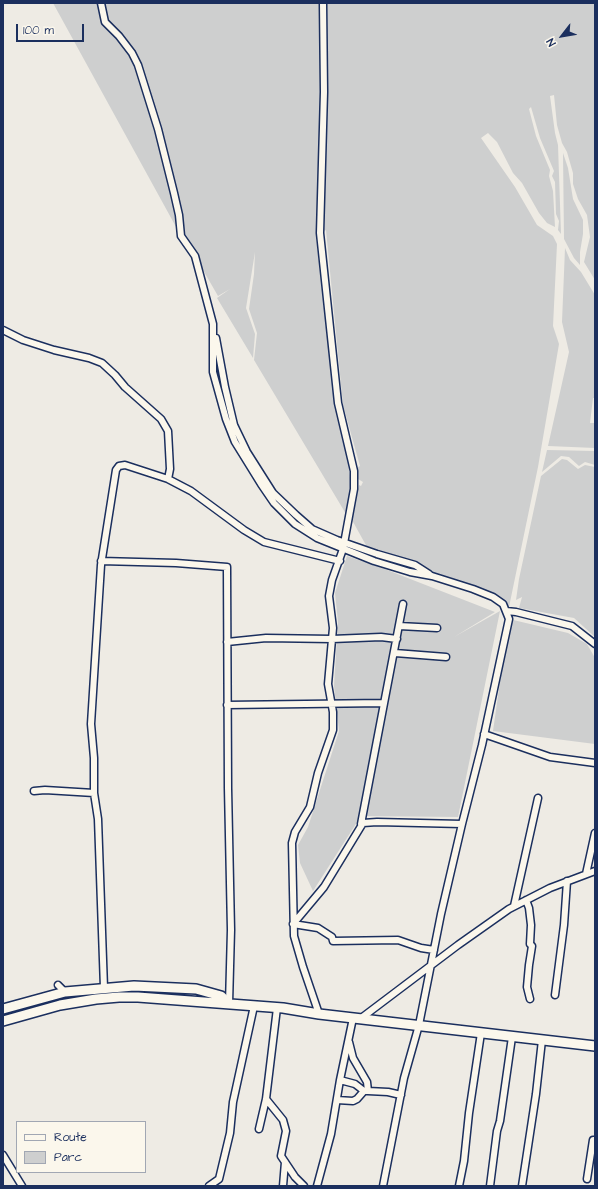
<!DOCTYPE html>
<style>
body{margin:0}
#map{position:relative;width:598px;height:1189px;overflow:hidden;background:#eeebe4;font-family:"Architects Daughter",sans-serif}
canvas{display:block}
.frame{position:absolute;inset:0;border:4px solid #1b2f5e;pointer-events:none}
.legend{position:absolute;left:16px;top:1121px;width:130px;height:52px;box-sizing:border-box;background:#fbf7ec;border:1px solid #a1a7b3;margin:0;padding:5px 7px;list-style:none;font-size:12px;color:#1b2f5e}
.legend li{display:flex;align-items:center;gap:8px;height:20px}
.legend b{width:20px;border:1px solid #a1a7b3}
.north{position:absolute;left:542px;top:16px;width:40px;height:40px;-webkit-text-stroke:3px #fbf7ec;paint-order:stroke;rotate:239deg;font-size:11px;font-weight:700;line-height:16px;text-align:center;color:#1b2f5e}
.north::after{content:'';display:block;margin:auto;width:14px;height:18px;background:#1b2f5e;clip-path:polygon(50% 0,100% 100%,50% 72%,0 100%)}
.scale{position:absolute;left:16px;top:24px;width:68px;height:18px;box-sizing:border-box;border:2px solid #1b2f5e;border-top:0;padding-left:5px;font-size:12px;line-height:14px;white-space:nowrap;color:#1b2f5e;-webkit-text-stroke:3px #fbf7ec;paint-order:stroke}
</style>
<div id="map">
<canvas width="598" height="1189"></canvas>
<div class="frame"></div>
<ul class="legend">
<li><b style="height:5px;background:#fbf7ec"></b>Route</li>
<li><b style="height:11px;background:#cecfcf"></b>Parc</li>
</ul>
<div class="north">N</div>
<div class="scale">100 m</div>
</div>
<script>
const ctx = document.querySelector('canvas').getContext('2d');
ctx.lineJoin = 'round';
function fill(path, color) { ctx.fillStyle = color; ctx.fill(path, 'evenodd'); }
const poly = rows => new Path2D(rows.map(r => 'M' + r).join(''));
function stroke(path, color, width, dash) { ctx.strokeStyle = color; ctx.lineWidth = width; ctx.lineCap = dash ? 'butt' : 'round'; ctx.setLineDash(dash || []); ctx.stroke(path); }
fill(poly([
 [53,3,595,3,595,280,584,262,590,237,587,215,578,199,573,184,573,173,567,152,562,143,557,125,554,95,550,96,555,133,558,145,561,234,558,230,559,221,556,214,555,182,552,176,554,171,540,138,531,107,529,109,536,136,550,170,549,176,553,191,555,227,547,223,539,213,522,183,513,173,497,142,488,133,481,138,515,187,537,225,553,236,557,244,553,326,559,344,538,467,509,607,502,599,430,571,418,563,367,547,352,520,359,485,361,486,363,482,358,479,357,468,360,466,343,405,326,230,316,236,335,407,348,459,351,487,346,514,254,360,257,333,249,309,254,274,255,252,246,308,255,334,253,358,217,298,230,289,218,296,195,256,181,236],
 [563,153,568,168,573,199,583,220,583,234,580,252,580,265,574,258,564,239],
 [565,248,570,260,581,272,595,295,595,398,593,398,590,423,595,423,595,448,548,446,569,352,562,322],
 [547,450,595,451,595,465,585,462,579,466,569,457,561,456,542,472],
 [562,459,567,460,578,469,585,465,595,467,595,637,574,618,519,608,522,597,516,600,519,579,541,476],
 [347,556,382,568,495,612,454,637,500,611,458,817,361,816,313,891,300,863,298,845,308,827,339,731,334,686,338,622,335,593],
 [509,619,568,633,587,644,595,658,595,744,493,731]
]), '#cecfcf');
const minor = poly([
 [101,3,105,22,119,36,132,53,138,65,158,129,174,193,179,215,181,236,195,256,213,324,213,372,226,419,235,442,261,484,274,503,295,524,317,538,374,561,410,572,432,576,473,589,493,597,503,604,509,619,482,745,462,824,441,914,419,1025,404,1078,383,1186],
 [3,330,23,340,54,350,89,358,102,363,115,375,125,387,161,419,168,431,170,469,168,479],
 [216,338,225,387,234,425,247,452,273,493,296,515,312,529,337,540,377,554,415,565,429,574],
 [101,561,176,563,227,567,228,788,231,930,229,1004],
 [506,611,516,612,572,626,595,644],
 [399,626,437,628],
 [227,642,266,638,332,639,381,637,397,639],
 [395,653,446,657],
 [227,705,384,703],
 [484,734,550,757,595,763],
 [34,791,45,790,94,793],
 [361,824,403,604],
 [586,874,595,833],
 [526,900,529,908,531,925,530,944,532,946,529,965,527,987,530,999],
 [514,906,538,798],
 [293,924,324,887,363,823,377,822,462,824],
 [293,924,318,928,332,937,333,941,398,940,421,948,434,950],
 [58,985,65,992],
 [104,988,98,819,94,793,94,758,91,724,101,565,116,470,119,466,125,465,168,479,191,491,244,530,264,542,340,561],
 [555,995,564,925,567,881],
 [319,1014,303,967,294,936,292,843,295,832,310,807,318,773,333,730,333,712,328,684,333,628,329,596,332,580,343,549,354,489,354,471,338,403,320,233,324,92,323,3],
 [360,1019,458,945,509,909,550,888,595,871],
 [349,1042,353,1058,367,1082,368,1091,388,1092,401,1095],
 [340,1080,355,1084,364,1091,368,1091],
 [266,1099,283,1120,286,1131,281,1156,295,1177,304,1186],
 [337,1100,353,1101,357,1099,364,1091],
 [259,1129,266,1099,277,1008],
 [3,1155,22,1186],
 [587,1179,593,1140,595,1140],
 [209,1186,219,1179,230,1133,233,1102,254,1006],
 [283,1186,285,1162],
 [317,1186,331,1134,340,1080,353,1018],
 [459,1186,464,1161,469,1113,481,1033],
 [490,1186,497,1131,500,1121,512,1037],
 [522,1186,536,1094,542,1040]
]);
const highway = poly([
 [3,1009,65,992,134,986,196,989,221,996,229,1004],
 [3,1021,60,1005,96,999,119,997,138,997,283,1008,319,1014,595,1046]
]);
stroke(minor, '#1b2f5e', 9);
stroke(highway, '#1b2f5e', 12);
stroke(minor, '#fbf7ec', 6);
stroke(highway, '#fbf7ec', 9);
</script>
